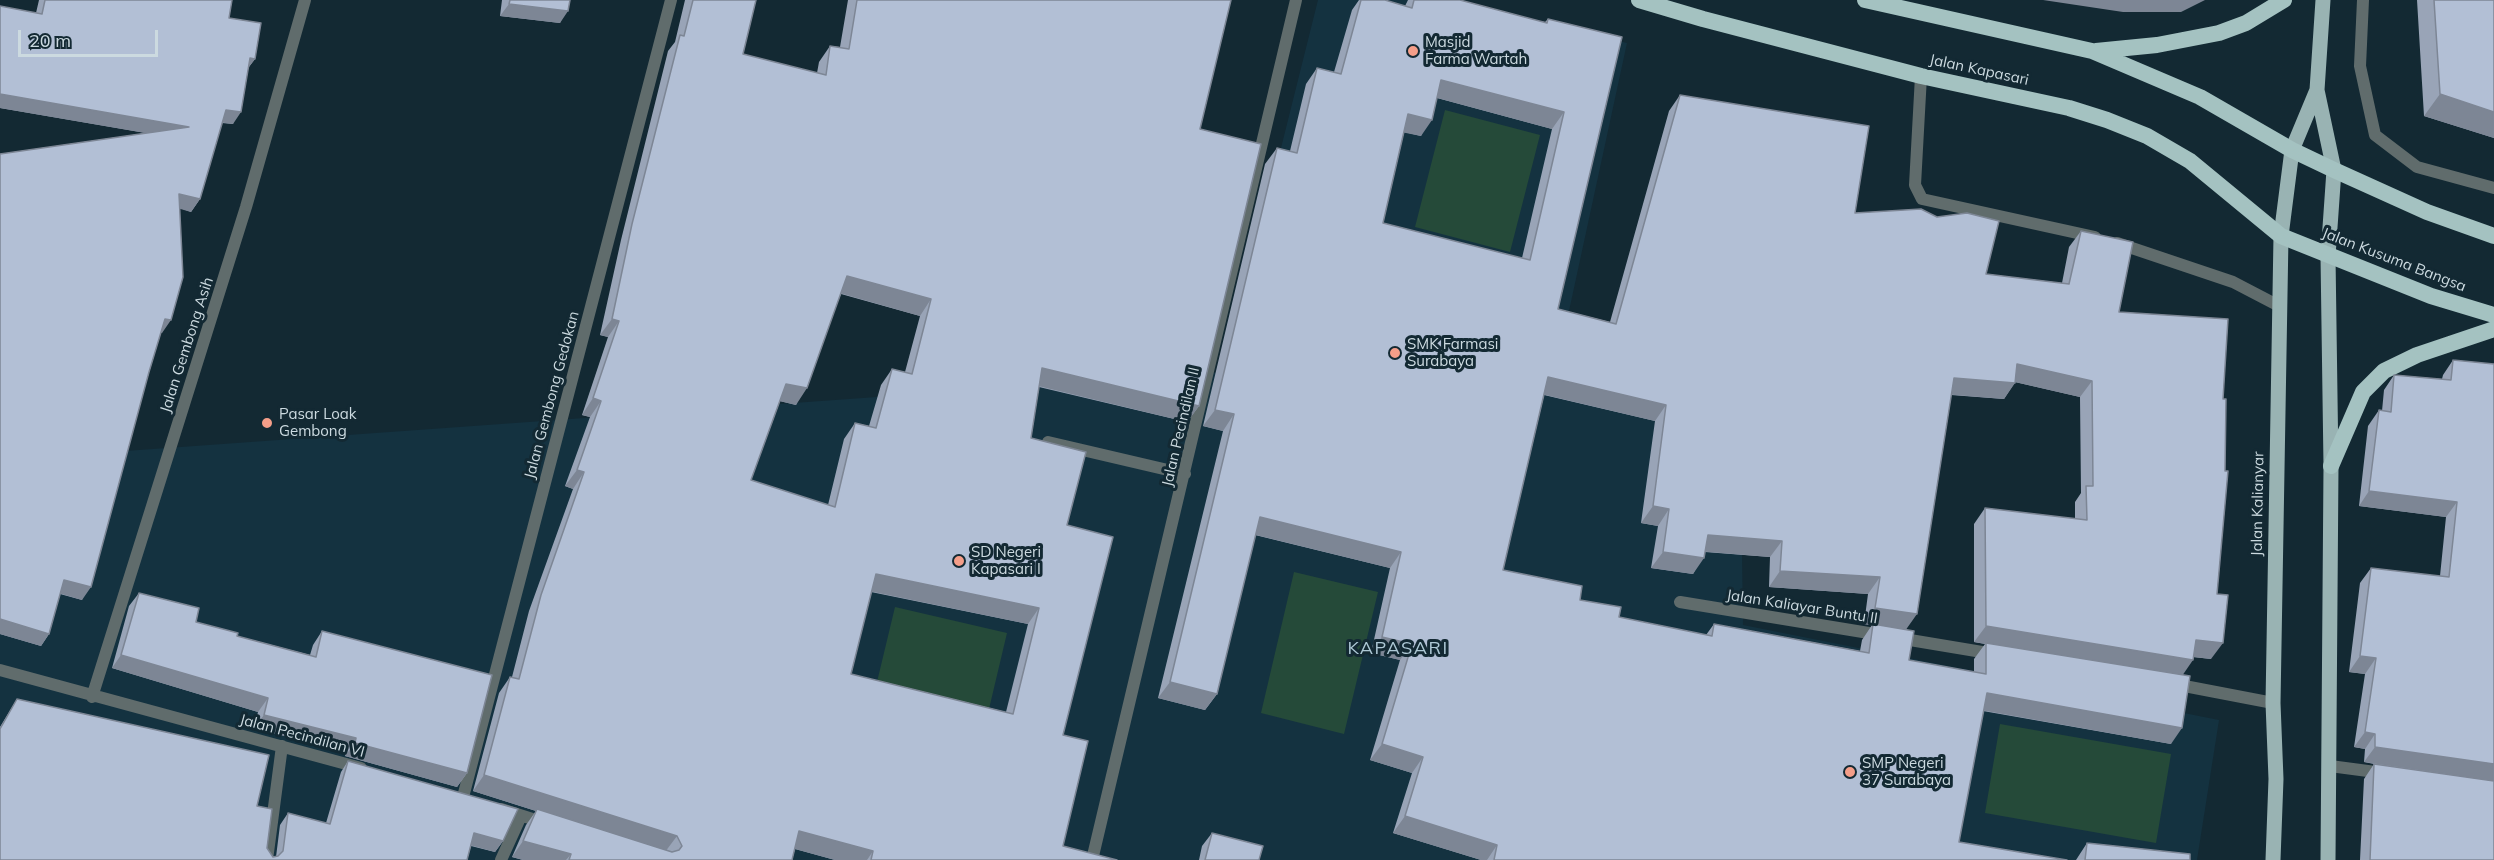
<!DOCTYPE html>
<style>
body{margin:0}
#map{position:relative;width:2494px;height:860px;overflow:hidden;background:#132933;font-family:Mulish,sans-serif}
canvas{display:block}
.scale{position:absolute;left:18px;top:30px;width:140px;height:27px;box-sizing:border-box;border:3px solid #ccdae0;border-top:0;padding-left:8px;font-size:18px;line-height:21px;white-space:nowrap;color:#ccdae0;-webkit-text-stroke:4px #132933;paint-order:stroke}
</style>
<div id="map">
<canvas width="2494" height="860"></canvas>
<div class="scale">20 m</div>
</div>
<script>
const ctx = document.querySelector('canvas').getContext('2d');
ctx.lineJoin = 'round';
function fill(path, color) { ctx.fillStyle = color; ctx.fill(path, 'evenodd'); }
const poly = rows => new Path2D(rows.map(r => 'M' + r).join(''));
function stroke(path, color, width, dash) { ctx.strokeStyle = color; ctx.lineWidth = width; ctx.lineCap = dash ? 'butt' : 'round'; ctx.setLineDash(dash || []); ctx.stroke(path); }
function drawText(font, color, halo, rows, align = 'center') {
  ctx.font = font + ' Mulish,sans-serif'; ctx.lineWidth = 6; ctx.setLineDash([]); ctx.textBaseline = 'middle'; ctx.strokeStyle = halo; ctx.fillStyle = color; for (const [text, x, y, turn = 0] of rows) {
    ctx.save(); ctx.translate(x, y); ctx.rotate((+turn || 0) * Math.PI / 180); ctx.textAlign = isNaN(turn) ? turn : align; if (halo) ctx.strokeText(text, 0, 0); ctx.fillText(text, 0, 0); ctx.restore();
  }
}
fill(poly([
 [1318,0,1452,0,1627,43,1561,348,1739,335,1743,625,2219,720,2197,860,0,860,0,460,1225,372]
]), '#143240');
fill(poly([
 [1445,110,1540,135,1510,252,1415,227],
 [1294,572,1378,592,1344,734,1261,713],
 [895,607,1007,633,989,709,877,682],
 [2000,724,2171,754,2156,843,1985,813]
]), '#254a39');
stroke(poly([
 [2363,0,2360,66,2375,135,2417,167,2494,188],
 [1921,76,1915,185,1922,199,2095,237],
 [2117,243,2233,282,2281,307]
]), '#606c6c', 12);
stroke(poly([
 [1048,442,1185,474],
 [1680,602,1881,635],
 [1898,638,1994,654],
 [0,670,361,768],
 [2174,684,2273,703],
 [92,697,246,207,305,0],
 [2330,766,2383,773],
 [463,797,671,0],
 [501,809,545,823],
 [267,860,282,746],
 [501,860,521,816],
 [1092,860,1296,0]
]), '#606c6c', 12);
stroke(poly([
 [2323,0,2317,90,2334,170,2328,256,2331,466,2328,860],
 [2273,860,2276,779,2273,703,2281,236,2292,150,2317,90]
]), '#99b3b3', 15);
stroke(poly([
 [1639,0,1703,19,1921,76,2069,108,2107,120,2147,136,2190,161,2281,236,2431,296,2494,315],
 [1865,0,2092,51,2200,97,2292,150,2334,170,2427,212,2494,236],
 [2096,51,2157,45,2219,33,2246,23,2284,0],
 [2331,466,2363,392,2384,371,2417,355,2494,329]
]), '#a4c2c1', 16);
fill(poly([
 [39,0,232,0,229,18,255,59,248,68,233,124,222,123,200,199,191,212,180,208,162,333,161,332,82,600,60,594,49,634,41,646,0,634,0,154,146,133,0,108,0,6,36,13],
 [502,0,570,0,560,23,500,16],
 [685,0,756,0,743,54,817,73,819,62,830,46,840,47,848,0,1231,0,1200,129,1199,406,1187,422,1039,387,1031,438,1067,525,1063,735,1063,846,1117,860,835,860,795,849,792,860,523,860,512,857,526,825,536,811,473,791,499,693,510,677,512,677,529,611,573,489,565,486,590,417,582,415,608,337,600,335,621,240,668,51,675,42],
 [841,294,920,316,905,372,892,369,881,385,869,426,855,423,844,439,828,505,751,480,780,401,796,405],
 [871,592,1028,624,1006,712,851,674],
 [1359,0,1405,6,1408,0,1414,0,1545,22,1548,19,1622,37,1558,309,1610,322,1669,111,1680,95,1855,213,1986,274,2062,283,2069,247,2081,231,2119,312,2223,399,2211,659,2193,657,2182,675,2171,744,1983,711,1959,842,2067,860,1481,860,1393,833,1412,773,1370,760,1400,660,1371,653,1390,568,1255,535,1217,694,1205,710,1158,698,1223,431,1203,426,1265,164,1277,148,1290,151,1306,84,1317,68,1334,72,1352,10],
 [1437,98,1552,129,1522,258,1383,223,1404,132,1421,136],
 [2015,382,2080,397,2081,493,2075,502,2075,519,1985,508,1974,524,1974,642,1985,644,1974,659,1974,672,1909,660,1906,629,1951,395,2004,399],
 [1544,395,1655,421,1641,523,1658,526,1651,568,1693,574,1705,552,1770,557,1769,587,1868,594,1864,624,1872,625,1862,640,1860,651,1714,624,1706,635,1619,617,1580,600,1503,570],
 [2417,0,2494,0,2494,138,2424,116],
 [2453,360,2494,860,2360,860,2364,779,2374,764,2364,762,2365,749,2354,747,2365,674,2349,672,2360,583,2371,568,2440,576,2446,517,2359,506,2368,426,2379,410,2382,411,2384,390,2394,375,2442,379,2443,375],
 [139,593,196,622,237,636,310,655,313,645,322,631,467,773,457,787,345,756,346,752,254,728,258,712,112,668,129,606],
 [17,699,257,806,267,848,273,857,276,857,280,825,288,813,326,823,341,772,348,761,503,841,495,852,471,846,467,860,0,860,0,727],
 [1212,833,1259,860,1199,860,1202,846],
 [2087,843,2190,860,2076,860]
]), '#99a4b7');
fill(poly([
 [2043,0,2205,0,2181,12,2123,12],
 [509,4,568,11,560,23,500,16],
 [250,58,255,59,246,71],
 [1441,80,1564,112,1552,129,1430,96],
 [0,94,189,127,180,139,0,108],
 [2440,94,2494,112,2494,138,2424,116],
 [226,110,241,112,233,124,218,122],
 [1408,114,1432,120,1421,136,1396,131],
 [179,194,200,199,191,212,170,206],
 [847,276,931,299,920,316,836,292],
 [165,319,171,320,162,333,156,331],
 [612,319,619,321,608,337,600,335],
 [2017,364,2092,381,2080,397,2006,380],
 [1042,368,1199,406,1187,422,1030,384],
 [1548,377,1666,405,1655,421,1537,393],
 [1954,378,2015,383,2004,399,1943,394],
 [786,384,807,388,796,405,775,400],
 [593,398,601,401,590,417,582,415],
 [1215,410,1234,414,1223,431,1203,426],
 [577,470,584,472,573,489,565,486],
 [2369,491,2457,502,2446,517,2359,506],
 [1653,506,1669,509,1658,526,1641,523],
 [1260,517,1401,552,1390,568,1248,533],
 [1708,535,1782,541,1770,557,1697,551],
 [1663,552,1704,558,1693,574,1651,568],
 [1780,571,1880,577,1868,594,1769,587],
 [876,574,1039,608,1028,624,864,590],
 [64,580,91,587,82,600,55,592],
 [1875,608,1917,614,1905,631,1864,624],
 [0,619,49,634,41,646,0,634],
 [1986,626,2193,660,2182,676,1974,642],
 [1382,637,1412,644,1400,660,1371,653],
 [2196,640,2223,643,2211,659,2185,656],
 [121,655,268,698,258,712,112,668],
 [2360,656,2376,658,2365,674,2349,672],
 [1170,682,1217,694,1205,710,1158,698],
 [1987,693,2182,728,2171,744,1975,709],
 [264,715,356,738,346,752,254,728],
 [2365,732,2375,734,2365,749,2354,747],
 [355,743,467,773,457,787,345,756],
 [1382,744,1423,757,1412,773,1370,760],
 [2375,747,2494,764,2494,781,2364,762],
 [484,775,677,836,665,852,473,791],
 [1405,816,1497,845,1487,860,1481,860,1393,833],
 [799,831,873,851,867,860,835,860,788,847],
 [474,833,503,841,495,852,466,844],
 [523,841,571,854,566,860,523,860,512,857]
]), '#7d8695');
const building = poly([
 [45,0,232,0,229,18,261,23,255,59,250,58,241,112,226,110,200,199,179,194,183,277,171,320,165,319,149,372,91,587,64,580,49,634,0,619,0,154,189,127,0,94,0,6,42,14,45,0],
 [510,0,570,0,568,11,509,4,510,0],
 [693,0,756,0,743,54,826,75,830,46,849,49,857,0,1231,0,1200,129,1261,144,1199,406,1042,368,1031,438,1086,452,1067,525,1113,537,1063,735,1088,741,1063,846,1117,860,871,860,873,851,799,831,792,860,569,860,571,854,523,841,537,809,672,852,679,850,682,846,677,836,484,775,510,677,519,679,541,595,584,472,577,470,601,401,593,398,619,321,612,319,632,224,680,35,684,36,693,0],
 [847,276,931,299,912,374,892,369,876,428,855,423,835,507,751,480,786,384,807,388,847,276],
 [876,574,1039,608,1013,714,851,674,876,574],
 [1361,0,1385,0,1412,8,1414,0,1460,0,1547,23,1548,19,1622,37,1558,309,1616,324,1680,95,1869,126,1855,213,1921,209,1937,217,1967,213,1999,221,1986,274,2069,284,2081,231,2133,242,2119,312,2228,319,2223,399,2226,399,2225,471,2228,471,2217,594,2228,595,2223,643,2196,640,2193,660,1986,626,1985,508,2087,520,2086,486,2093,486,2092,381,2017,364,2015,383,1954,378,1917,614,1875,608,1880,577,1780,571,1782,541,1708,535,1704,558,1663,552,1669,509,1653,506,1666,405,1548,377,1503,570,1582,586,1580,600,1621,607,1619,617,1712,636,1714,624,1869,653,1873,624,1914,631,1909,660,1986,674,1986,643,2190,676,2182,728,1987,693,1959,842,2067,860,1494,860,1497,845,1405,816,1423,757,1382,744,1412,644,1382,637,1401,552,1260,517,1217,694,1170,682,1234,414,1215,410,1277,148,1297,153,1317,68,1341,74,1361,0],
 [1441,80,1564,112,1530,260,1383,223,1408,114,1432,120,1441,80],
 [2434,0,2494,0,2494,112,2440,94,2434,0],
 [2453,360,2494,364,2494,764,2375,747,2375,734,2365,732,2376,658,2360,656,2371,568,2449,577,2457,502,2369,491,2379,410,2391,412,2394,375,2451,380,2453,360],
 [139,593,199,608,196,622,238,633,237,636,316,657,322,631,492,675,467,773,355,743,356,738,264,715,268,698,121,655,139,593],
 [17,699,269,755,257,806,272,809,267,848,273,857,278,856,283,851,288,813,330,824,348,761,518,809,503,841,474,833,467,860,0,860,0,729,17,699],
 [2374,764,2494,781,2494,860,2370,860,2374,764],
 [1212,833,1263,846,1259,860,1205,860,1212,833],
 [2087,843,2190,854,2190,860,2085,860,2087,843]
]);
fill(building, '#b2bfd5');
stroke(building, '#7d8695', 1.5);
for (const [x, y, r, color] of [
 [1413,51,6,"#f49e89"],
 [1395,353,6,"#f49e89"],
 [267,423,6,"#f49e89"],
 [959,561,6,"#f49e89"],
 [1850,772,6,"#f49e89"]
]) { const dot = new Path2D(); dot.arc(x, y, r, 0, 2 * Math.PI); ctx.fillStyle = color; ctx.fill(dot); stroke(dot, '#132933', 2); }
drawText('15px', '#ccdae0', '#132933', [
 ["Masjid",1425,42],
 ["Farma Wartah",1425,59],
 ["SMK Farmasi",1407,344],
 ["Surabaya",1407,361],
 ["Pasar Loak",279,414],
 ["Gembong",279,431],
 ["SD Negeri",971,552],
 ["Kapasari I",971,569],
 ["SMP Negeri",1862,763],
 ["37 Surabaya",1862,780]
], 'left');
drawText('15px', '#ccdae0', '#132933', [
 ["Jalan Kapasari",1979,70,12],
 ["Jalan Kusuma Bangsa",2394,260,21],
 ["Jalan Gembong Asih",187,345,-72],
 ["Jalan Gembong Gedokan",552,395,-75],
 ["Jalan Pecindilan II",1181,427,-77],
 ["Jalan Kalianyar",2258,504,-89],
 ["Jalan Kaliayar Buntu II",1802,607,9],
 ["Jalan Pecindilan VI",302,736,15]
]);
ctx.letterSpacing = '1.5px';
drawText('18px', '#adc8d5', '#132933', [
 ["KAPASARI",1398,649]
]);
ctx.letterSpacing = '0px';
</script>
